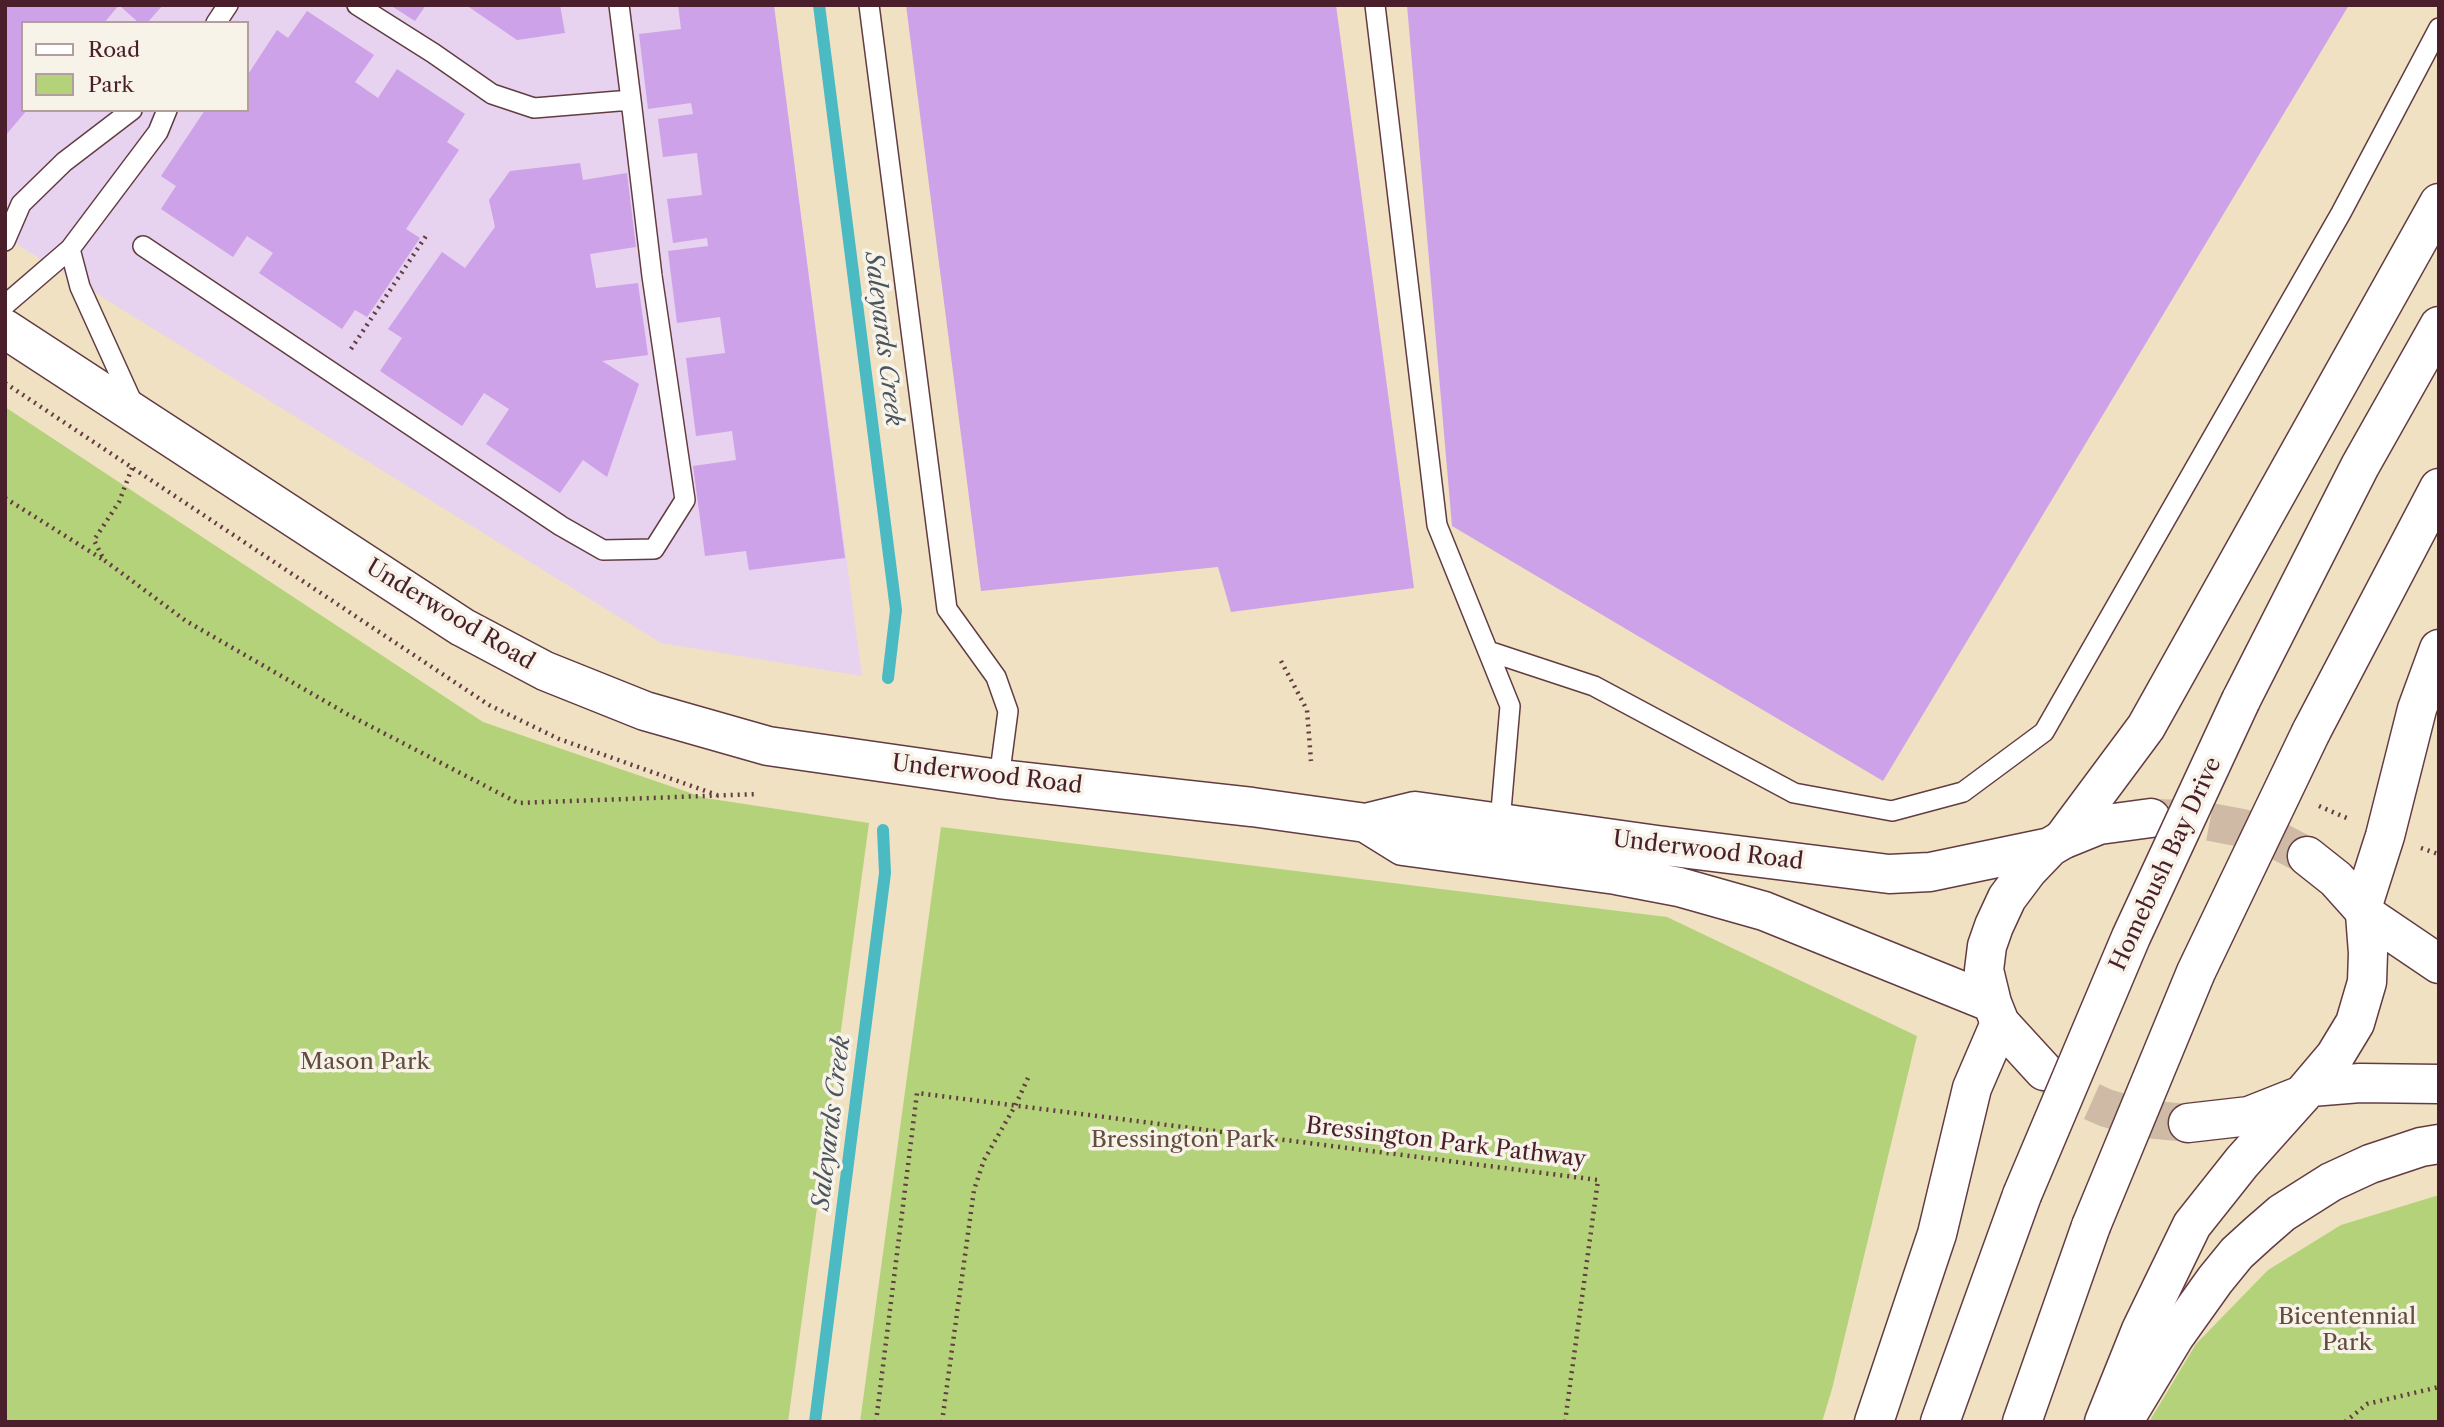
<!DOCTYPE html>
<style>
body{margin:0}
#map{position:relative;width:2444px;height:1427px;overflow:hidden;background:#f0e1c3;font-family:"Libre Caslon Text",serif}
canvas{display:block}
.frame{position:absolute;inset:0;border:7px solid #4a1f2b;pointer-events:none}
.legend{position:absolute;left:21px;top:21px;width:228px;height:91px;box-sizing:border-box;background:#f7f3e8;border:2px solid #b29e9c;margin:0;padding:9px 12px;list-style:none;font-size:21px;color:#4a1f2b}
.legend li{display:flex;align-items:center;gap:14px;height:35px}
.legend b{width:35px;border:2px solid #b29e9c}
</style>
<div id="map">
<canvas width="2444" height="1427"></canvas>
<div class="frame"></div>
<ul class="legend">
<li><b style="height:9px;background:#fff"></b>Road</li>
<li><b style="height:19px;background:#b4d279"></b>Park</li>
</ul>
</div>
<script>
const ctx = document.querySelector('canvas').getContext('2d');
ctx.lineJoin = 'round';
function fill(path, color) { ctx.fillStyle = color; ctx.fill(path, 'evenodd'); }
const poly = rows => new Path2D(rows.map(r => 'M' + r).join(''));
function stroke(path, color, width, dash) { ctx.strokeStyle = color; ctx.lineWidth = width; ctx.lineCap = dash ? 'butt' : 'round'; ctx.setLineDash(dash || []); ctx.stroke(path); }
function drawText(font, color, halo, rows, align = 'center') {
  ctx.font = font + ' "Libre Caslon Text",serif'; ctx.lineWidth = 7; ctx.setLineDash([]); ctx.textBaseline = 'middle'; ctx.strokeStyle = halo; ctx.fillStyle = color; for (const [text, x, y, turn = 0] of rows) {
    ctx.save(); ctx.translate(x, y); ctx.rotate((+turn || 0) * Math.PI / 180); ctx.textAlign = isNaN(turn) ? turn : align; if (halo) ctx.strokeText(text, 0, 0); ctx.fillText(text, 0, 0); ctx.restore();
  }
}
fill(poly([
 [5,5,773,5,862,676,661,643,5,237],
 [23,23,247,23,247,110,23,110]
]), '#e7d2ef');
fill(poly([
 [5,407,483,722,705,798,869,823,788,1422,5,1422],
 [941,827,1667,917,1917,1036,1832,1389,1822,1422,860,1422],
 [2439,1195,2439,1422,2149,1422,2196,1344,2268,1270,2341,1225]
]), '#b4d279');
stroke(poly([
 [819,5,896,610,888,678],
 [815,1422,885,873,883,830]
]), '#4cbac3', 12);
fill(poly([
 [5,5,163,5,147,23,139,23,119,5,104,23,23,23,23,110,27,110,5,136],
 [390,5,426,5,415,21],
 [466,5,560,5,565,33,517,40],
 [678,5,774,5,845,558,749,570,746,551,705,556,693,466,736,460,732,431,696,436,686,358,725,353,720,317,677,323,668,251,708,246,707,238,673,243,667,199,702,195,697,153,663,157,658,119,693,114,691,103,648,109,639,34,681,29],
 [906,5,1336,5,1414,588,1231,612,1218,567,981,591],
 [1407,5,2349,5,1883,781,1452,526],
 [307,11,374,55,355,82,378,98,397,69,465,114,447,142,459,150,406,229,420,238,367,317,355,310,342,329,259,273,273,253,247,236,233,257,161,209,176,186,161,176,205,110,247,110,247,76,277,30,288,38],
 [580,163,583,180,627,173,636,247,590,254,596,288,638,283,648,355,602,361,639,384,607,477,583,460,560,493,486,444,509,409,484,393,462,426,380,371,402,338,388,329,442,252,465,268,495,227,489,200,510,171]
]), '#cda2e8');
stroke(poly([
 [2153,818,2194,819,2242,828,2267,835,2307,856],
 [2044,1071,2077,1095,2106,1108,2144,1119,2188,1123]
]), '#cfbaa5', 38, [38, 19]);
const lane = poly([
 [357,5,433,53,492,94,534,108,631,100,619,5],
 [869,5,947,609,996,677,1008,711,999,779],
 [1375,5,1437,525,1510,706,1500,822],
 [216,23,228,5],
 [5,241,21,204,64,162,132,110],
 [143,246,561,526,603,550,654,549,685,500,652,276,631,100],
 [70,249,80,287,134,406],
 [5,305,70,249,158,132,167,110],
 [1488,651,1594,686,1794,793,1892,811,1963,792,2044,732,2341,213,2439,28]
]);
const secondary = poly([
 [5,329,462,627,545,671,645,711,768,746,999,779,1252,807,1366,823,1415,811,1657,845,1889,874,1930,872,2050,847],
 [1366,823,1403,846,1616,875,1679,887,1764,911,1992,1003],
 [2365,914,2439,964],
 [2044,1071,2000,1023,1992,1003,1984,970,1987,946,1994,926,2007,898,2028,870,2050,847,2062,840,2099,825,2151,818],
 [2311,1087,2360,1083,2439,1084],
 [2188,1123,2249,1116,2302,1095,2335,1056,2355,1023,2367,982,2368,953,2365,914,2362,908,2336,879,2307,856],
 [2123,1422,2175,1336,2215,1280,2237,1253,2259,1233,2282,1213,2331,1182,2370,1164,2421,1147,2439,1144]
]);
const highway = poly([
 [2241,700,2360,466,2439,326],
 [2311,732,2439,488],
 [2062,840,2146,727,2439,203],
 [2362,908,2385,836,2417,709,2439,649],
 [1874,1422,1937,1234,1972,1088,2000,1023],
 [1940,1422,2022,1195],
 [2022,1422,2091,1226],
 [2104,1422,2141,1330,2192,1225,2242,1162,2302,1095]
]);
stroke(lane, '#633c42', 22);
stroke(secondary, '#633c42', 41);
stroke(highway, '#633c42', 41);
stroke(poly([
 [351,349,426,236],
 [5,383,489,705,559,739,717,795],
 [132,468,119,502,94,540,104,560,186,621,347,714,518,803,758,794],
 [5,498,102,559],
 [1281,661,1307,710,1311,761],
 [2319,806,2349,819],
 [2421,848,2438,854],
 [876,1422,917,1093,1598,1180,1565,1422],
 [942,1422,974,1190,984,1160,1015,1106,1028,1078],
 [1703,1422,1703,1421],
 [2345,1422,2367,1404,2439,1387]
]), '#633c42', 4.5, [2, 5]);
stroke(lane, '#fff', 19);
stroke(secondary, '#fff', 38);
stroke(highway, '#fff', 38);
const highwayBridge = poly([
 [2022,1195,2131,937,2241,700],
 [2091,1226,2196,972,2311,732]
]);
stroke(highwayBridge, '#633c42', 41, []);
stroke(highwayBridge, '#fff', 38);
drawText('23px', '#4a1f2b', '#f7f3e8', [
 ["Underwood Road",450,615,31],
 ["Underwood Road",987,775,7],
 ["Underwood Road",1708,851,7],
 ["Homebush Bay Drive",2166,864,-65],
 ["Bressington Park Pathway",1446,1143,7]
]);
drawText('23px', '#644c3e', '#f7f3e8', [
 ["Mason Park",365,1062],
 ["Bressington Park",1183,1140],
 ["Bicentennial",2347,1317],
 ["Park",2347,1343]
]);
drawText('italic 24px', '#4b5560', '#f7f3e8', [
 ["Saleyards Creek",883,339,83],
 ["Saleyards Creek",832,1123,-83]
]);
</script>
